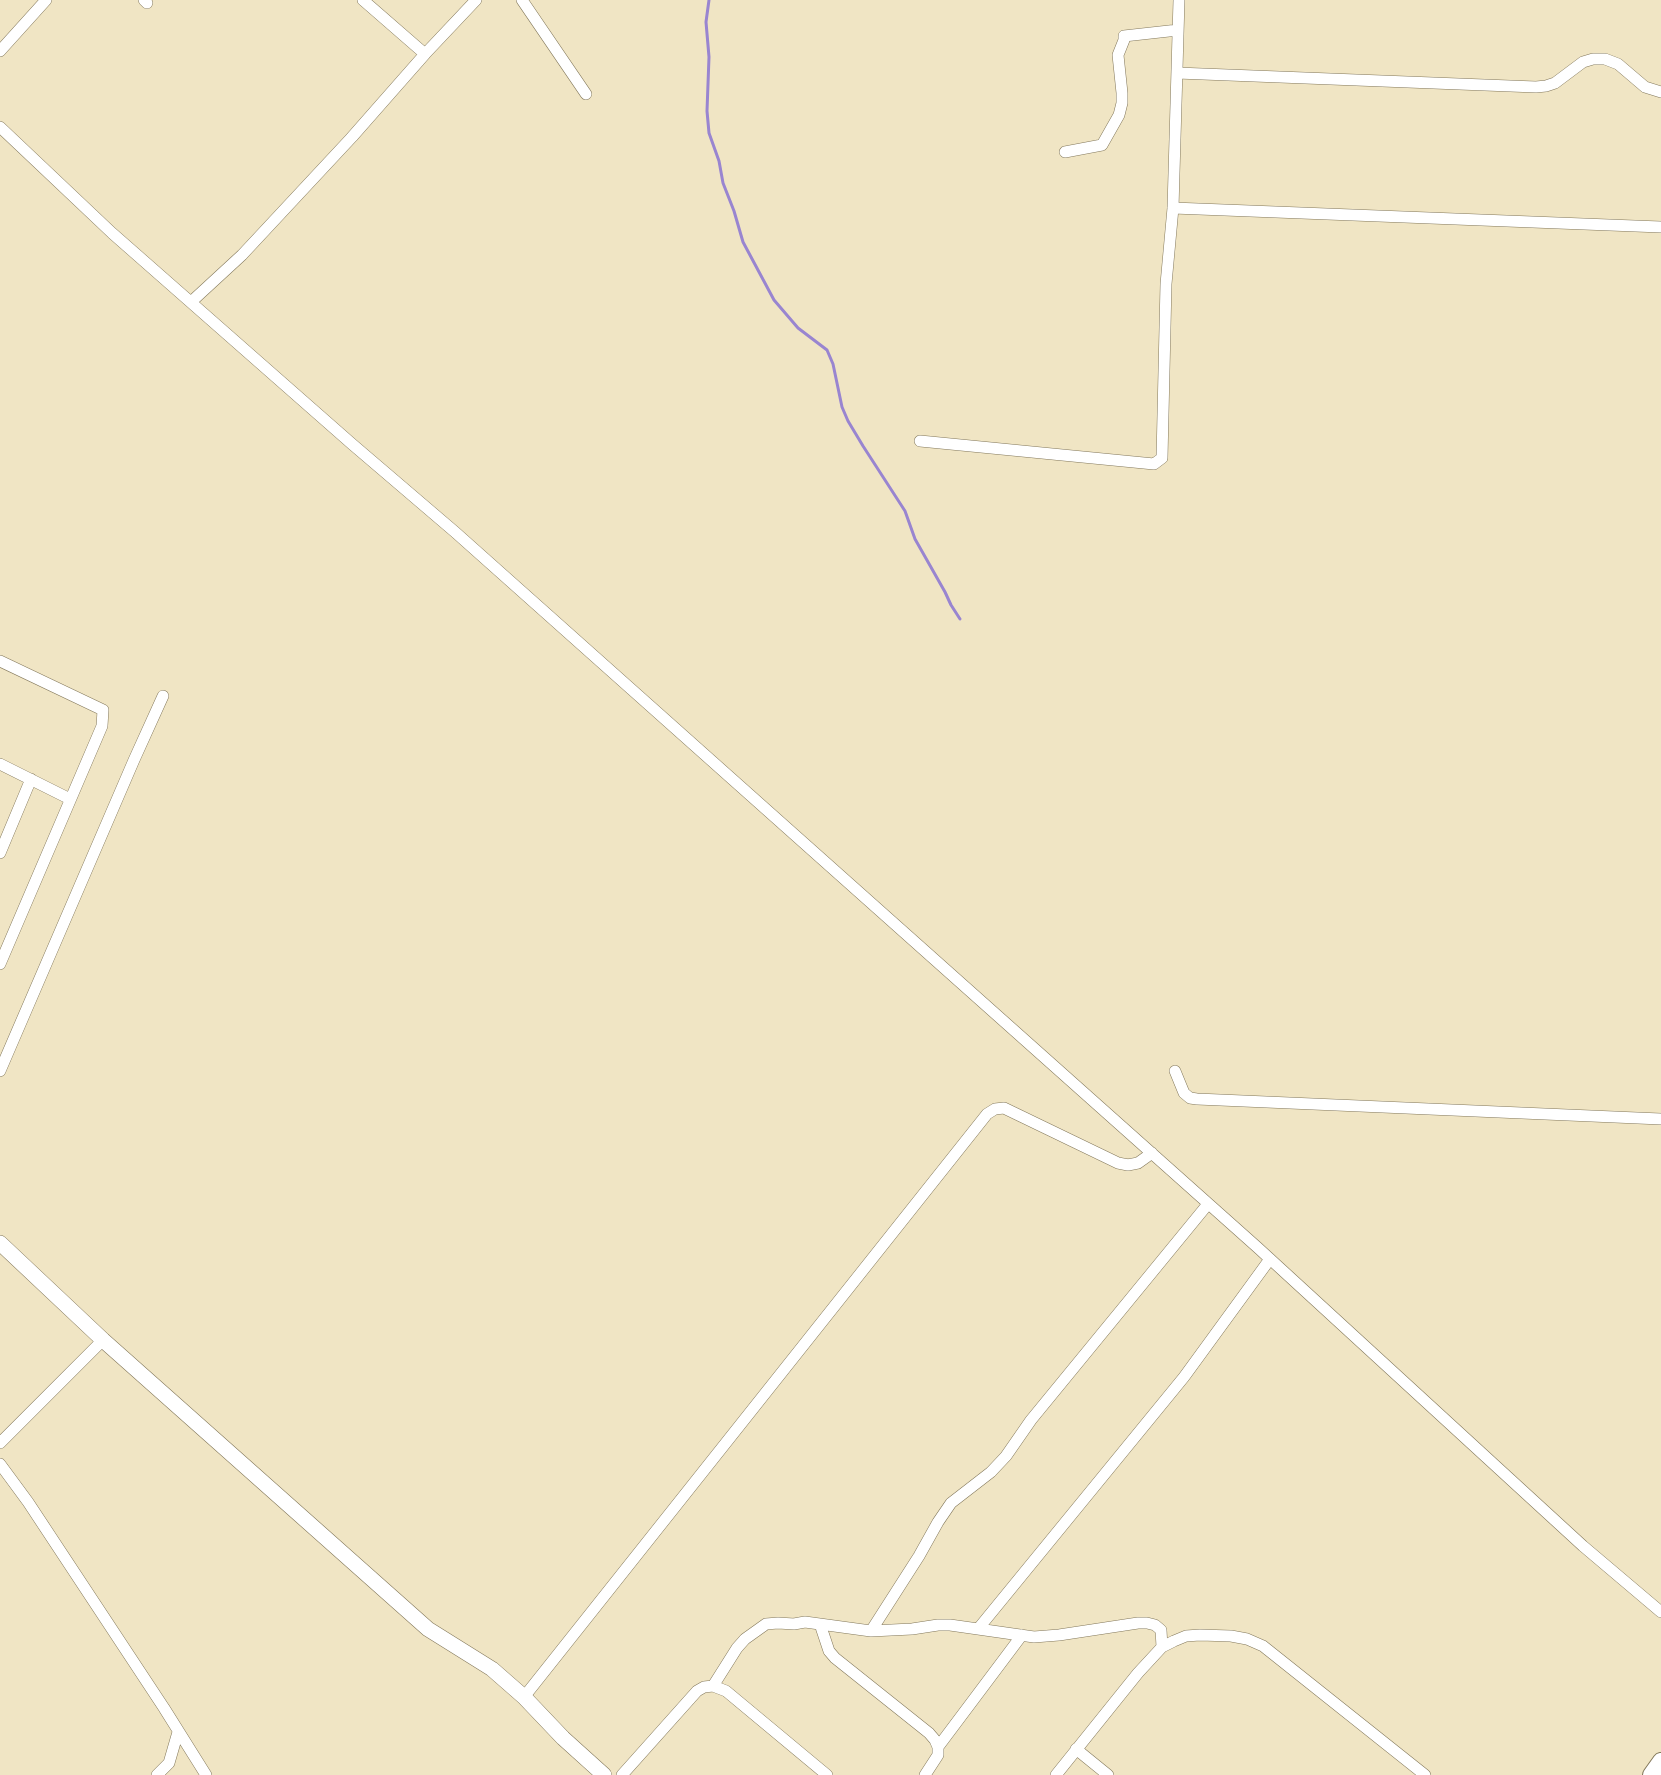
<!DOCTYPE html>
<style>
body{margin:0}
canvas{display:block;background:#f0e5c4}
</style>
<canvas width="1661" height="1775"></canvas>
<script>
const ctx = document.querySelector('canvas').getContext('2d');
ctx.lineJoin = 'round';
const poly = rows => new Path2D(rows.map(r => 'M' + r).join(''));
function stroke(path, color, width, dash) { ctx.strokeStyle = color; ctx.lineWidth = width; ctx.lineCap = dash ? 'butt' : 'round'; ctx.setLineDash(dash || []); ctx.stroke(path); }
stroke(poly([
 [709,0,706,22,709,57,707,111,709,133,719,161,723,183,734,211,743,242,774,300,798,328,827,350,833,364,842,407,848,421,863,446,905,511,915,539,945,592,951,605,960,619]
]), '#9985d0', 3);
const minor = poly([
 [144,0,147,3],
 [363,0,425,54],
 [522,0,586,94],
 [0,51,46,0],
 [1177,73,1536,87,1546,86,1555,83,1583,62,1593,59,1605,59,1618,64,1645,87,1661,92],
 [0,127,112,233,352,444,455,532,1257,1247,1583,1546,1661,1612],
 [1065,152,1102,145,1119,115,1122,103,1122,93,1118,55,1124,40,1124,36,1178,30],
 [1173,208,1661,227],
 [191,302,242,255,352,137,425,54,476,0],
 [920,441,1154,464,1162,458,1166,284,1173,208,1179,0],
 [0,661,103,710,102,726,0,964],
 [0,764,70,799],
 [0,853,31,779],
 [0,1071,134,760,163,696],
 [1175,1071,1184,1093,1190,1098,1197,1099,1661,1119],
 [0,1443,103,1340],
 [0,1464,28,1502,164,1708,206,1775],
 [820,1624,829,1651,835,1658,929,1733,935,1740,938,1747,938,1755,925,1775],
 [978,1629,1184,1377,1270,1259],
 [871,1631,919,1556,938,1522,951,1503,991,1472,1006,1456,1031,1420,1208,1204],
 [713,1686,737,1648,745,1639,766,1624,778,1623,794,1624,805,1622,871,1631,912,1629,938,1625,950,1625,1034,1637,1059,1635,1138,1623,1147,1623,1155,1625,1161,1630,1162,1647],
 [524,1697,987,1114,995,1109,1004,1108,1118,1163,1128,1165,1138,1163,1152,1153],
 [938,1747,1022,1635],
 [1076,1749,1108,1775],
 [157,1775,169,1763,178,1732],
 [622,1775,697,1691,704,1687,713,1686,726,1691,827,1775],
 [1056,1775,1138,1673,1162,1647,1174,1641,1186,1636,1200,1635,1231,1636,1247,1639,1263,1646,1425,1775]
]);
const tertiary = poly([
 [0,1243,103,1340,428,1629,492,1669,524,1697,563,1738,604,1775]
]);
const secondary = poly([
 [1651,1775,1661,1761]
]);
stroke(minor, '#83785b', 12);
stroke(tertiary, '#83785b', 16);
stroke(secondary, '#83785b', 18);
stroke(minor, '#fff', 11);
stroke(tertiary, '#fff', 15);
stroke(secondary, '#fff', 16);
</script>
